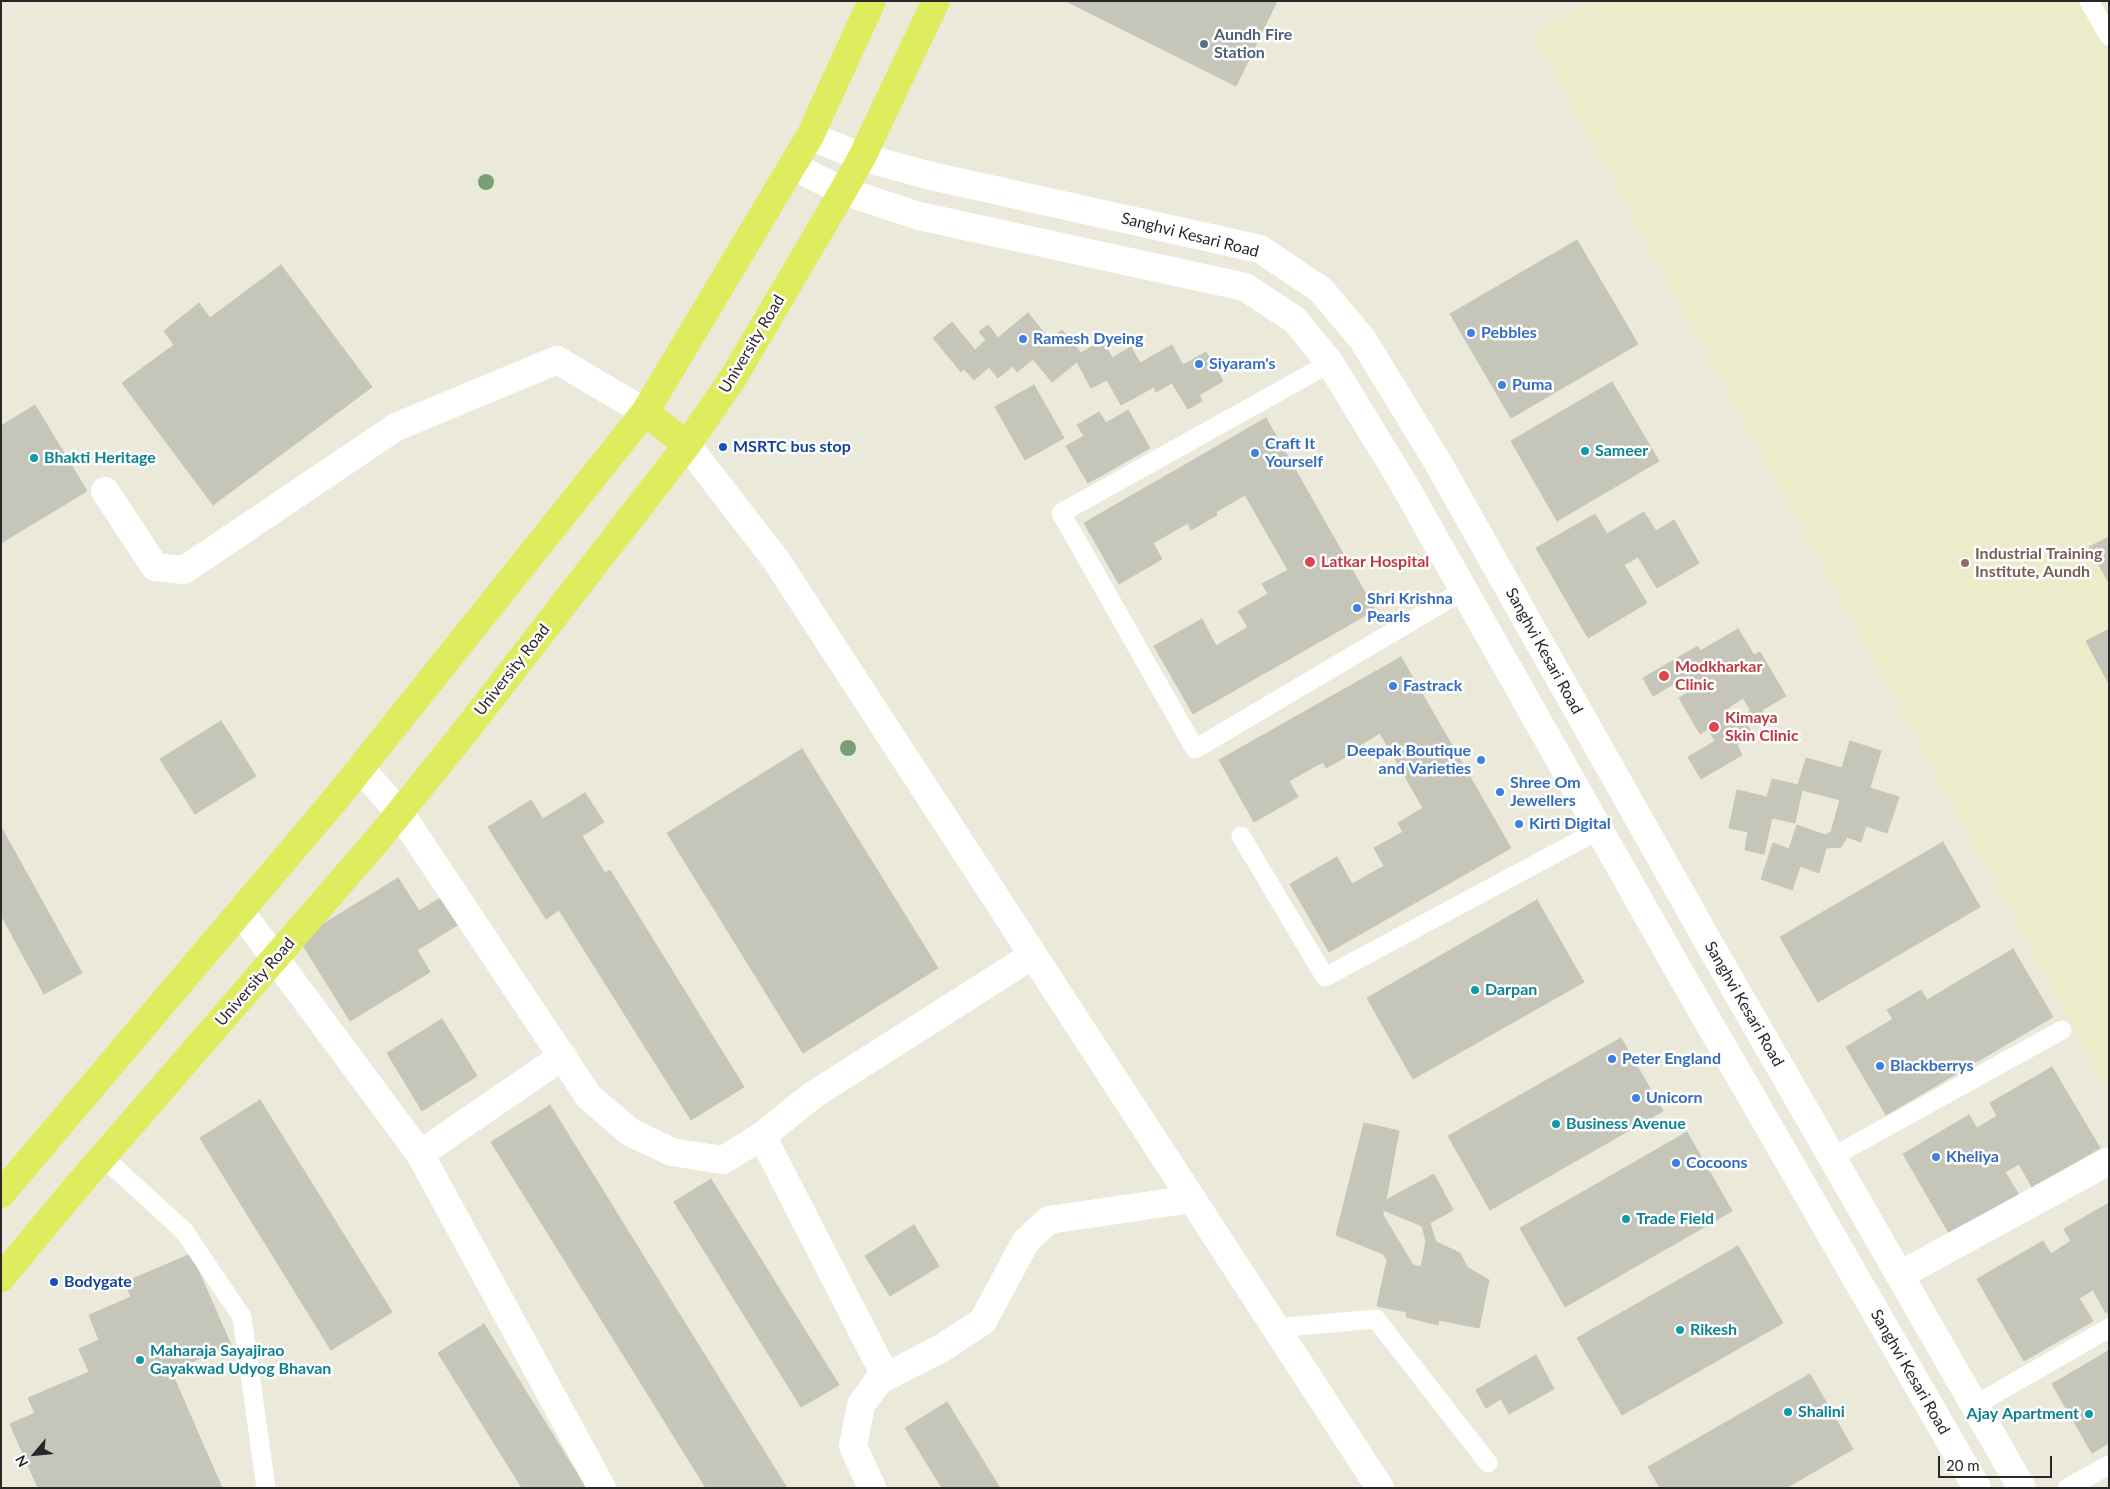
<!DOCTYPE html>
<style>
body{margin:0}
#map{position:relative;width:2110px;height:1489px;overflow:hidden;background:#eae9da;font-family:Lato,sans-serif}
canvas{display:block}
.frame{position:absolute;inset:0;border:2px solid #282828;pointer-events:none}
.north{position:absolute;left:10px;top:1429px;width:50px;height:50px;-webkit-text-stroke:4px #fff;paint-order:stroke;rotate:242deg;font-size:14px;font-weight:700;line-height:20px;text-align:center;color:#282828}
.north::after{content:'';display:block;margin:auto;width:18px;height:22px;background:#282828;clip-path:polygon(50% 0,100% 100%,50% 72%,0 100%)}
.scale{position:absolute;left:1938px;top:1456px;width:114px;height:22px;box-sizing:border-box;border:2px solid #282828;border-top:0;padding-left:6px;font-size:15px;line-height:18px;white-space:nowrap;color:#282828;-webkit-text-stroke:4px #fff;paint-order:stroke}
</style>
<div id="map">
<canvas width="2110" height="1489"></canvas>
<div class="frame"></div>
<div class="north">N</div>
<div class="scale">20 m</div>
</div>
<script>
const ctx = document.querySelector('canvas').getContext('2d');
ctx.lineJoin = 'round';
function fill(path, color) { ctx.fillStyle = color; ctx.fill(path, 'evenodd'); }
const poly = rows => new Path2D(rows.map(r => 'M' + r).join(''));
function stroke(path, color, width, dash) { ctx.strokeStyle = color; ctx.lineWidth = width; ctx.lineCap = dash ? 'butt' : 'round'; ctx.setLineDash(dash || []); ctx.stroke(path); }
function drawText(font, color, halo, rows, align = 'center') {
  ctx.font = font + ' Lato,sans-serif'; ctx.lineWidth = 5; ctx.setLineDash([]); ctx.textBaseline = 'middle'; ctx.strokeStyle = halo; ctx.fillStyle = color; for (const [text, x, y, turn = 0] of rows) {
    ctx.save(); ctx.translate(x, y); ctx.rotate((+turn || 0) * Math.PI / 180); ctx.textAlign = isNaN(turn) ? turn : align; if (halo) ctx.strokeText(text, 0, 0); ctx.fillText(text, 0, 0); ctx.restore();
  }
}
fill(poly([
 [1593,1,2109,1,2109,1093,1533,34]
]), '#ececca');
const building = poly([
 [1066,1,1277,1,1236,86,1066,1],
 [1577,240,1638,344,1511,418,1450,314,1577,240],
 [281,265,372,387,213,505,122,383,174,345,164,331,199,303,210,318,281,265],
 [1028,313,1050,340,1062,330,1081,353,1103,340,1112,358,1131,347,1140,363,1172,345,1183,365,1206,352,1223,381,1199,395,1202,401,1188,409,1172,383,1156,392,1154,387,1121,405,1107,380,1091,388,1077,362,1052,382,1033,359,1017,372,1013,366,998,378,989,367,974,380,964,369,961,372,933,338,952,322,975,350,986,340,979,332,988,325,998,338,1028,313],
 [1612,382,1659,461,1557,521,1511,441,1612,382],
 [1034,385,1064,438,1025,460,995,407,1034,385],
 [35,405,87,491,1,543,1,426,35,405],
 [1128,410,1150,448,1088,483,1066,446,1084,436,1077,425,1099,412,1106,423,1128,410],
 [1266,418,1375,610,1193,714,1154,646,1202,619,1216,646,1248,627,1238,611,1268,594,1262,584,1288,570,1245,495,1216,512,1217,515,1191,530,1188,523,1153,543,1162,559,1119,584,1084,523,1266,418],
 [1644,512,1656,531,1674,520,1699,563,1657,588,1638,557,1624,565,1647,603,1588,638,1536,548,1595,514,1607,534,1644,512],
 [2109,537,2109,583,2089,547,2109,537],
 [1738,629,1754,655,1760,652,1786,696,1762,710,1767,719,1755,726,1747,713,1751,711,1743,698,1728,708,1738,724,1744,720,1753,735,1737,745,1742,755,1701,779,1688,757,1715,741,1708,729,1700,734,1679,698,1689,692,1682,679,1653,696,1643,678,1698,646,1700,651,1738,629],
 [2109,629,2109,684,2086,641,2109,629],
 [1401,657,1511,848,1329,952,1290,884,1337,857,1352,884,1384,866,1374,848,1403,832,1398,823,1423,808,1380,733,1352,750,1353,753,1326,768,1323,762,1289,781,1298,797,1254,822,1219,760,1401,657],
 [221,721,256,776,195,814,160,759,221,721],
 [1850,741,1881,751,1870,788,1899,797,1887,833,1866,826,1861,842,1847,837,1841,847,1826,848,1819,873,1800,866,1792,890,1761,879,1773,843,1789,849,1797,825,1825,835,1831,832,1840,800,1802,790,1795,823,1772,818,1764,854,1745,850,1748,832,1729,828,1737,790,1767,797,1772,779,1798,785,1806,758,1842,768,1850,741],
 [802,749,938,968,803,1053,667,833,802,749],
 [585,793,604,822,582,836,605,873,610,870,744,1087,691,1120,559,910,546,919,488,827,531,800,543,819,585,793],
 [1,827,82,973,44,994,1,915,1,827],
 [1943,842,1980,907,1818,1002,1780,937,1943,842],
 [398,878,419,911,442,897,459,924,417,950,430,972,350,1021,299,939,398,878],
 [1537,900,1584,982,1413,1079,1367,998,1537,900],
 [2013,949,2053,1017,1886,1115,1846,1047,1893,1019,1887,1010,1921,990,1927,1000,2013,949],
 [442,1019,477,1076,422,1111,387,1053,442,1019],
 [1621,1038,1663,1111,1490,1210,1448,1136,1621,1038],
 [2052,1067,2100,1148,2032,1187,2019,1164,2005,1172,2019,1195,1950,1235,1903,1154,1969,1115,1977,1128,1997,1116,1990,1103,2052,1067],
 [260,1100,392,1312,331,1350,200,1138,260,1100],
 [550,1105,787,1488,706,1488,491,1142,550,1105],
 [1364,1123,1399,1131,1386,1200,1434,1174,1453,1210,1430,1223,1436,1242,1460,1253,1467,1267,1489,1280,1479,1328,1439,1320,1438,1325,1406,1317,1407,1312,1377,1306,1387,1260,1383,1254,1336,1235,1364,1123],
 [1383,1210,1422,1226,1426,1241,1421,1267,1413,1265,1383,1215,1383,1210],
 [1687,1132,1732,1211,1565,1307,1520,1228,1687,1132],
 [711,1179,839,1385,801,1407,674,1202,711,1179],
 [2109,1203,2109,1311,2106,1313,2093,1290,2079,1298,2093,1321,2024,1361,1977,1279,2043,1241,2051,1254,2071,1241,2064,1229,2109,1203],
 [914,1225,939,1266,890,1296,865,1256,914,1225],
 [1738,1246,1783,1323,1622,1415,1577,1338,1738,1246],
 [191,1254,231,1345,171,1371,222,1488,38,1488,10,1424,35,1413,28,1398,89,1372,79,1349,99,1340,89,1315,131,1297,125,1282,191,1254],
 [484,1324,586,1488,522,1488,438,1353,484,1324],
 [2108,1351,2109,1443,2092,1453,2052,1384,2108,1351],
 [1536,1355,1554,1389,1509,1414,1501,1399,1486,1408,1476,1390,1536,1355],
 [1810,1374,1853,1449,1786,1488,1660,1488,1648,1467,1810,1374],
 [947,1402,1000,1488,942,1488,905,1428,947,1402]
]);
fill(building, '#c6c5ba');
stroke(building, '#c5c5b4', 1);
stroke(poly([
 [2089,1,2109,36],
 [1330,363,1061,513,1195,749,1464,590],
 [1241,836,1325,977,1599,830],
 [103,1157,184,1231,242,1317,266,1488],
 [1832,1157,2062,1030],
 [1276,1328,1376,1319,1488,1463],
 [1975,1405,2109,1328],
 [2067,1488,2109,1465]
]), '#fff', 19);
stroke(poly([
 [105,491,155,567,184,570,396,427,557,360,645,412],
 [360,768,400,813,589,1097,630,1132,672,1152,723,1160,762,1136,813,1095,1033,955],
 [240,911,420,1154,563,1056],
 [762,1136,884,1373,861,1405,853,1446,872,1488],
 [420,1154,602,1488],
 [1900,1275,2109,1161],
 [878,1381,942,1348,983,1321,1026,1241,1049,1220,1192,1199]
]), '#fff', 28);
stroke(poly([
 [687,445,776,560,1380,1488]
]), '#fff', 28);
stroke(poly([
 [810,136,862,157,927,175,1260,249,1321,290,1363,340,1437,461,1714,952,2022,1488],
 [792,166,843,191,919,216,1245,287,1295,320,1330,363,1402,481,1679,971,1977,1488]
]), '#fff', 28);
stroke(poly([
 [645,412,687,445],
 [1,1194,339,795,645,412,810,136,872,1],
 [1,1278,74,1190,379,838,460,738,687,445,733,378,843,191,862,157,936,1]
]), '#dfec5e', 28);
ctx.fillStyle = '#789f76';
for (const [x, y] of [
 [486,182],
 [848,748]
]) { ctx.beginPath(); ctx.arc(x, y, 8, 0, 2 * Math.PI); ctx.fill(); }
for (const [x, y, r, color] of [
 [1204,44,5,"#5c6f8a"],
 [1471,333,5,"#3f7fe0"],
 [1023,339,5,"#3f7fe0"],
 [1199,364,5,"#3f7fe0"],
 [1502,385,5,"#3f7fe0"],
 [723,447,5,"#1a4fb4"],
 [1585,451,5,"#0f9aa8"],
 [1255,453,5,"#3f7fe0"],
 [34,458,5,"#0f9aa8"],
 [1310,562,6,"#e0444e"],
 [1965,563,5,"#8d6e63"],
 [1357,608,5,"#3f7fe0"],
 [1664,676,6,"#e0444e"],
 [1393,686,5,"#3f7fe0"],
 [1714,727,6,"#e0444e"],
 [1481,760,5,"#3f7fe0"],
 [1500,792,5,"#3f7fe0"],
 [1519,824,5,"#3f7fe0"],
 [1475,990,5,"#0f9aa8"],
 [1612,1059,5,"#3f7fe0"],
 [1880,1066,5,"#3f7fe0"],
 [1636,1098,5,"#3f7fe0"],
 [1556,1124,5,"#0f9aa8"],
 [1936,1157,5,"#3f7fe0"],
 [1676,1163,5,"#3f7fe0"],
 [1626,1219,5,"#0f9aa8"],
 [54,1282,5,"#1a4fb4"],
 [1680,1330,5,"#0f9aa8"],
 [140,1360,5,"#0f9aa8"],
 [1788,1412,5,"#0f9aa8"],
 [2089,1414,5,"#0f9aa8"]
]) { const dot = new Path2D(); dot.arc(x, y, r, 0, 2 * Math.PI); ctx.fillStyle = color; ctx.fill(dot); stroke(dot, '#fff', 2); }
drawText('bold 16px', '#4e5e75', '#fff', [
 ["Aundh Fire",1214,35],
 ["Station",1214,53]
], 'left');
drawText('16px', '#282828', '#fff', [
 ["Sanghvi Kesari Road",1190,235,14],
 ["University Road",752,344,-59],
 ["Sanghvi Kesari Road",1544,651,61],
 ["University Road",512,670,-52],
 ["University Road",255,982,-49],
 ["Sanghvi Kesari Road",1744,1004,60],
 ["Sanghvi Kesari Road",1910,1372,60]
]);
drawText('bold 16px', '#366cbe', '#fff', [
 ["Pebbles",1481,333],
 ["Ramesh Dyeing",1033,339],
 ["Siyaram's",1209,364],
 ["Puma",1512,385],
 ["Craft It",1265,444],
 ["Yourself",1265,462],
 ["Shri Krishna",1367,599],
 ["Pearls",1367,617],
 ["Fastrack",1403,686],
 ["Deepak Boutique",1471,751,"right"],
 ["and Varieties",1471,769,"right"],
 ["Shree Om",1510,783],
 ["Jewellers",1510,801],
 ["Kirti Digital",1529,824],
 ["Peter England",1622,1059],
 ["Blackberrys",1890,1066],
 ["Unicorn",1646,1098],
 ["Kheliya",1946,1157],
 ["Cocoons",1686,1163]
], 'left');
drawText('bold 16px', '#164399', '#fff', [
 ["MSRTC bus stop",733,447],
 ["Bodygate",64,1282]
], 'left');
drawText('bold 16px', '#0d838f', '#fff', [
 ["Sameer",1595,451],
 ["Bhakti Heritage",44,458],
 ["Darpan",1485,990],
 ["Business Avenue",1566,1124],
 ["Trade Field",1636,1219],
 ["Rikesh",1690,1330],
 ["Maharaja Sayajirao",150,1351],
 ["Gayakwad Udyog Bhavan",150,1369],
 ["Shalini",1798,1412],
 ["Ajay Apartment",2079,1414,"right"]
], 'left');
drawText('bold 16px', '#785e54', '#fff', [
 ["Industrial Training",1975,554],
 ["Institute, Aundh",1975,572]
], 'left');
drawText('bold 16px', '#be3a42', '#fff', [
 ["Latkar Hospital",1321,562],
 ["Modkharkar",1675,667],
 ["Clinic",1675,685],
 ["Kimaya",1725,718],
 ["Skin Clinic",1725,736]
], 'left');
</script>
